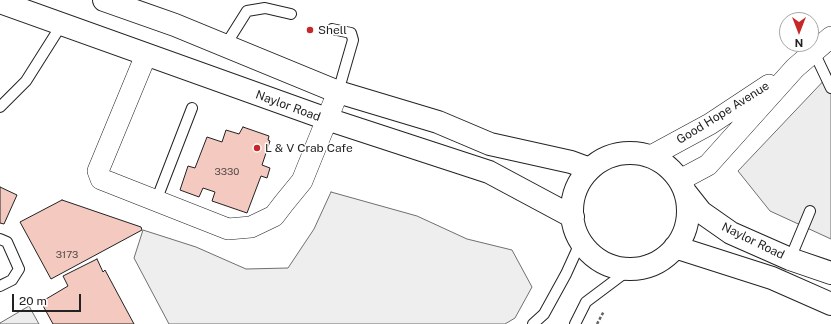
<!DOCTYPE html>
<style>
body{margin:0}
#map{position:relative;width:831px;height:324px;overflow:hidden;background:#fff;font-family:"Public Sans",sans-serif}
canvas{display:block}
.north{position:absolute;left:779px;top:12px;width:40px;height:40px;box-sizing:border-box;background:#fff;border:1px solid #a7a7a7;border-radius:50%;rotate:180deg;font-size:11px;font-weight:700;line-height:16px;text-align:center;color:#222}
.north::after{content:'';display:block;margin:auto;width:14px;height:18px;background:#c62828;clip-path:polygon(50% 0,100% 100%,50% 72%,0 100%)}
.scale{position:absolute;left:12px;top:294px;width:69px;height:18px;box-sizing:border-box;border:2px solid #222;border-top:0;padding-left:5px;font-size:12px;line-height:14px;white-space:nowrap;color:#222;-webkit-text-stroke:3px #fff;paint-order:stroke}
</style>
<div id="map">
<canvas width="831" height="324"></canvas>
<div class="north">N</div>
<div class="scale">20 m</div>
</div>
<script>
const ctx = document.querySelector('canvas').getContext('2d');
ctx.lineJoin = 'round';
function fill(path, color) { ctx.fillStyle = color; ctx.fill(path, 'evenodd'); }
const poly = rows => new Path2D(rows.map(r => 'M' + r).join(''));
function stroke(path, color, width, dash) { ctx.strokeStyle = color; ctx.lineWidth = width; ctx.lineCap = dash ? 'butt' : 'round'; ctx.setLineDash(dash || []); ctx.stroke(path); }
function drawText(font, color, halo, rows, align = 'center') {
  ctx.font = font + ' "Public Sans",sans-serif'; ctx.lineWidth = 3; ctx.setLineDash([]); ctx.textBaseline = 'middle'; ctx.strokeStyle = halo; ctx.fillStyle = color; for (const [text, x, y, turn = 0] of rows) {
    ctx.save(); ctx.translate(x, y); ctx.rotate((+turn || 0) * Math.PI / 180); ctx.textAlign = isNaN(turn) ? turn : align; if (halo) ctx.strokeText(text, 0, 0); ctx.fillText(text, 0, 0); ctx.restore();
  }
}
const green = poly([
 [331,192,417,216,467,239,512,250,532,287,515,318,505,324,169,324,134,258,143,230,196,247,246,269,288,268,314,229,331,192]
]);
fill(green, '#eee');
stroke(green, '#6f6f6f', 1);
const parking = poly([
 [831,73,831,239,770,211,738,171,831,73],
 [29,306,39,324,0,324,0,323,29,306]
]);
fill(parking, '#ededed');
stroke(parking, '#6f6f6f', 1);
const building = poly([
 [243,127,269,136,268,140,270,141,262,165,270,168,267,178,261,176,247,213,212,201,215,192,203,188,199,197,180,190,188,166,195,168,207,137,222,142,226,130,239,134,243,127],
 [0,187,17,195,4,224,0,223,0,187],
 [62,200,141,227,142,230,51,279,20,222,62,200],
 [97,259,103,272,105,270,134,324,53,324,41,302,68,286,63,276,97,259]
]);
fill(building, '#f3c9c0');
stroke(building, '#222', 1);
const service = poly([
 [332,29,351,33,353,40,338,92],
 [225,46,247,11,265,8,291,14],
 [814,52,831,88],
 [0,107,26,81,62,24],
 [156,201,192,108],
 [0,239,7,242,19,269,12,280,0,286],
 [790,259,810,211],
 [533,324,544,314,566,274,581,241],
 [575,324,586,302,630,269]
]);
const minor = poly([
 [146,55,98,171,101,179,228,229,251,227,274,216,284,203,302,181,338,92],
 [651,156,710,124,769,85],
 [680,180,708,165,795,68,831,37]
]);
const secondary = poly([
 [104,0,175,25,338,92,438,122,490,144,571,162,590,169],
 [0,2,327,119,489,172,573,217],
 '572 211a58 58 0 1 1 116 0a58 58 0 1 1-116 0Z',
 [686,193,701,212,731,233,790,259,831,273],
 [675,247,772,278,831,304]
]);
stroke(service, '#222', 12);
stroke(minor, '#222', 22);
stroke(secondary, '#222', 24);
stroke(poly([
 [597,324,604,311]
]), '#646464', 2.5, [3, 2]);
stroke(service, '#fff', 10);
stroke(minor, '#fff', 21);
stroke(secondary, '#fff', 22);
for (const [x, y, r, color] of [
 [310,30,4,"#c62828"],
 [257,148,4,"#c62828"]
]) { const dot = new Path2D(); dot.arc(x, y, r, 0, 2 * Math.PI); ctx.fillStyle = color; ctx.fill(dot); stroke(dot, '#fff', 1.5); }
drawText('10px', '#564c4a', null, [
 ["3330",227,172],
 ["3173",67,255]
]);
drawText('12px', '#222', '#fff', [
 ["Shell",318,30],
 ["L & V Crab Cafe",265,148]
], 'left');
drawText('12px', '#222', '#fff', [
 ["Naylor Road",288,106,20],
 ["Good Hope Avenue",723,113,-32],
 ["Naylor Road",753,241,26]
]);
</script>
